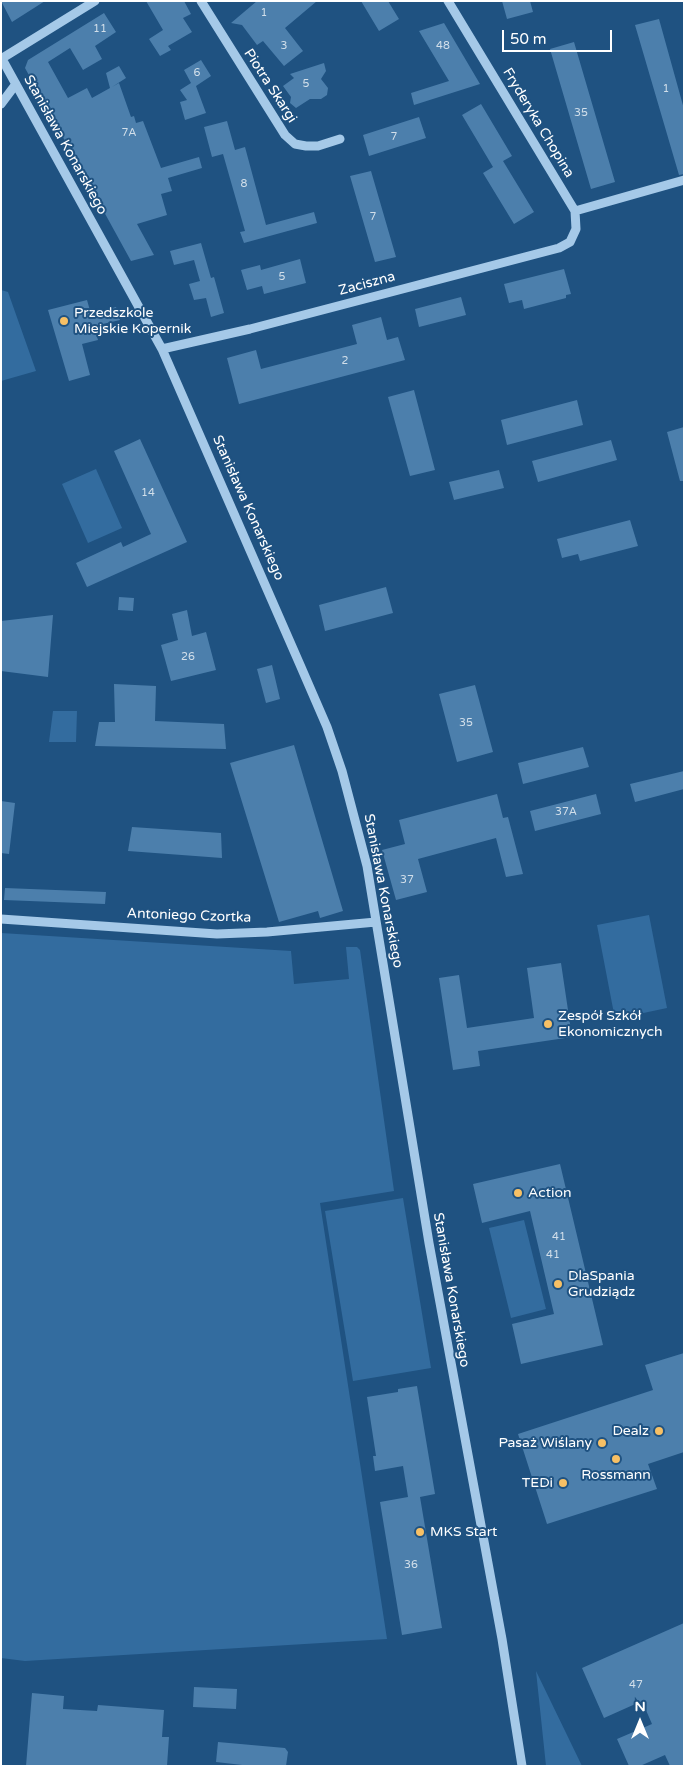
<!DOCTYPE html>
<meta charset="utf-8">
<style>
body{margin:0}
#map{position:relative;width:685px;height:1767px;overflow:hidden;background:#1f5281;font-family:"Varela Round",sans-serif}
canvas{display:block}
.frame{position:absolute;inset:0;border:2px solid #fff;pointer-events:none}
.north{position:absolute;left:615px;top:1697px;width:50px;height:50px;-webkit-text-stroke:4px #1f5281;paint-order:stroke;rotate:0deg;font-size:14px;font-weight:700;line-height:20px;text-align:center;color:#fff}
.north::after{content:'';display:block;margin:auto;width:18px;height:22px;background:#fff;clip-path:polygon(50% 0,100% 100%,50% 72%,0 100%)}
.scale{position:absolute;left:502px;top:30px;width:110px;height:22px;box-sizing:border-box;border:2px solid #fff;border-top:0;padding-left:6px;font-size:15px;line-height:18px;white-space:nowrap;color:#fff;-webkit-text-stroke:4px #1f5281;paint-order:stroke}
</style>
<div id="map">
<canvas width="685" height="1767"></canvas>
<div class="frame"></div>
<div class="north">N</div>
<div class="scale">50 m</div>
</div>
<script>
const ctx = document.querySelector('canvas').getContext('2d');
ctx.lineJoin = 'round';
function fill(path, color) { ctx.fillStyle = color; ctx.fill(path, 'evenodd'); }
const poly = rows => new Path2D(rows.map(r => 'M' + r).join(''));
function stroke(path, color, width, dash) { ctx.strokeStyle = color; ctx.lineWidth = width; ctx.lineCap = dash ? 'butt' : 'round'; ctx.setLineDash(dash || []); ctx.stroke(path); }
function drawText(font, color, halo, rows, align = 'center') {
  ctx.font = font + ' "Varela Round",sans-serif'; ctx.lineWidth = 4; ctx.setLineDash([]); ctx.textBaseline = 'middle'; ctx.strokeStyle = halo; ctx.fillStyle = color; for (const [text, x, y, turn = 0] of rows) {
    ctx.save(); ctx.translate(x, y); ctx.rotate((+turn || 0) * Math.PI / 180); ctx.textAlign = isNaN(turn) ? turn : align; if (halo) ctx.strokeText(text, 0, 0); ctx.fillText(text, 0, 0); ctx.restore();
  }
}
fill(poly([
 [1,290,8,292,36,371,1,381],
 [96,469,122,528,88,543,62,484],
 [53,711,77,711,76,742,49,742],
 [649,915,667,1008,615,1019,597,925],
 [1,933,291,951,294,984,349,979,346,947,357,947,360,950,394,1191,320,1203,387,1639,25,1661,1,1658],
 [403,1198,431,1368,353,1381,325,1211],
 [524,1220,546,1309,511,1318,489,1228],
 [536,1671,582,1766,546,1766]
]), '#336c9f');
fill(poly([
 [1,1,45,1,12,22],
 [146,1,184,1,191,14,183,18,192,32,168,46,171,50,160,56,149,39,163,30],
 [257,1,317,1,285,28,303,51,284,66,263,41,257,45,242,25,231,23],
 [361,1,388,1,399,19,379,31],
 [502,1,530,1,533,12,507,19],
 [104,13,116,32,95,46,102,59,83,70,70,48,48,62,68,98,87,88,92,98,110,88,106,73,119,66,126,78,112,87,119,83,131,117,134,116,136,123,143,121,161,168,199,157,202,168,168,178,172,191,161,194,167,215,137,224,154,255,131,261,25,68,28,60],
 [659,19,684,109,684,174,679,175,635,25],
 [444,23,480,84,414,105,411,93,449,81,419,31],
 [574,42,615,182,591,189,550,49],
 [201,60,211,76,196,86,206,113,185,120,180,102,187,100,180,90,191,83,184,70],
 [324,63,326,71,321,79,328,88,327,95,321,99,310,99,296,108,290,103,291,97,283,86,294,78,290,74],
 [481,104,512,156,503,161,534,212,514,224,483,173,493,167,462,115],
 [419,117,426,138,369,156,363,135],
 [227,121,235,150,245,147,266,225,314,212,317,223,244,243,240,232,245,231,223,154,212,157,204,127],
 [371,171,396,257,375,262,350,176],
 [201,243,211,278,214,277,224,313,211,317,206,298,194,300,189,284,200,281,194,260,174,265,170,251],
 [300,259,306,283,264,294,262,286,247,290,241,270,260,265,261,270],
 [564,269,571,294,566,295,566,298,524,309,522,300,509,303,504,284],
 [461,297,466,315,419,327,415,309],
 [87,300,91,314,116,307,120,320,94,326,98,340,82,344,90,375,69,381,48,310],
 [381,317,387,340,398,337,405,360,239,404,227,358,256,350,261,369,357,344,352,325],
 [414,390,435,470,410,476,388,397],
 [577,400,583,425,507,445,501,420],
 [684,427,684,481,680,481,667,432],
 [140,439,187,542,87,587,76,563,121,542,123,547,151,534,114,451],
 [611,440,617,460,538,482,532,461],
 [499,470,504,488,454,500,449,482],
 [630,520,638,546,580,561,578,554,562,558,557,539],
 [386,587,393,613,325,631,319,605],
 [119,597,134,598,133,611,118,610],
 [187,610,192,636,206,632,216,670,171,681,161,645,178,640,172,614],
 [53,615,48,677,1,671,1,621],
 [272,665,280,699,266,703,257,669],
 [114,684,156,686,155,721,224,724,226,749,95,746,99,722,115,722],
 [475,685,493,752,457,762,439,694],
 [294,745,343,911,320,918,318,911,279,922,230,763],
 [583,747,589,767,523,784,518,763],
 [684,771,684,789,635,802,630,784],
 [497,794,503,818,508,817,523,874,506,877,496,838,418,859,427,892,396,900,382,850,405,844,399,820],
 [596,794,601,814,535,831,530,811],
 [1,801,15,803,9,854,1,853],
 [132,827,221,833,222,858,128,851],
 [5,888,106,892,105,904,4,900],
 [561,963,572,1037,478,1051,480,1066,453,1070,439,978,459,975,467,1028,534,1018,527,968],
 [560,1164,603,1345,521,1364,512,1324,554,1314,530,1211,482,1223,473,1184],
 [684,1353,684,1452,648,1464,657,1489,547,1524,518,1434,653,1390,645,1365],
 [417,1386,435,1494,420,1497,442,1628,402,1635,380,1502,408,1497,403,1466,375,1471,373,1456,376,1456,367,1397,398,1392,398,1389],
 [684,1623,684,1766,670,1766,665,1755,640,1766,629,1766,617,1739,652,1724,642,1701,604,1718,582,1668],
 [194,1687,237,1689,236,1709,193,1707],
 [32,1693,64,1696,63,1709,97,1711,98,1705,164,1710,162,1737,169,1737,167,1766,26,1766],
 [218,1742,285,1748,288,1752,286,1766,251,1766,216,1762]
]), '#4c7fac');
stroke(poly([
 [201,1,285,135,295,144,306,146,318,146,340,139],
 [1,59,95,1],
 [2,59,162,349,301,667,327,727,342,771,367,866,429,1243,502,1639,522,1766],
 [1,104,16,84],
 [575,211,684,180],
 [162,349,250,329,559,248,570,242,576,229,575,211,448,1],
 [1,919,217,934,267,932,376,922]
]), '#a5c9e8', 9);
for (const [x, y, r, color] of [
 [64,321,5,"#f7c065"],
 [548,1024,5,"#f7c065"],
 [518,1193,5,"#f7c065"],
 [558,1284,5,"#f7c065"],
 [659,1431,5,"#f7c065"],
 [602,1443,5,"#f7c065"],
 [616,1459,5,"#f7c065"],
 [563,1483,5,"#f7c065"],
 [420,1532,5,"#f7c065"]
]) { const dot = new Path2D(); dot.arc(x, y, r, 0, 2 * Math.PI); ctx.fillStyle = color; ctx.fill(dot); stroke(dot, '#1f5281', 2); }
drawText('11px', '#d2dfea', null, [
 ["1",264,13],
 ["11",100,29],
 ["3",284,46],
 ["48",443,46],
 ["6",197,73],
 ["5",306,84],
 ["1",666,89],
 ["35",581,113],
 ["7A",129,133],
 ["7",394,137],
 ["8",244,184],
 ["7",373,217],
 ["5",282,277],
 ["2",345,361],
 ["14",148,493],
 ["26",188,657],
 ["35",466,723],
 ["37A",566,812],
 ["37",407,880],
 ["41",559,1237],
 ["41",553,1255],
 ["36",411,1565],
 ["47",636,1685]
]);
drawText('14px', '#fff', '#1f5281', [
 ["Piotra Skargi",270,86,57],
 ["Fryderyka Chopina",538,123,59],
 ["Stanisława Konarskiego",65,145,61],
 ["Zaciszna",367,284,-15],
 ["Stanisława Konarskiego",248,508,66],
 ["Stanisława Konarskiego",383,891,79],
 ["Antoniego Czortka",189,916,2],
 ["Stanisława Konarskiego",451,1290,80]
]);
drawText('14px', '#fff', '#1f5281', [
 ["Przedszkole",74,313],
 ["Miejskie Kopernik",74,329],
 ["Zespół Szkół",558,1016],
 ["Ekonomicznych",558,1032],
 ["Action",528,1193],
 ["DlaSpania",568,1276],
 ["Grudziądz",568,1292],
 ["Dealz",649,1431,"right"],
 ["Pasaż Wiślany",592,1443,"right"],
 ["Rossmann",616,1475,"center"],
 ["TEDi",553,1483,"right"],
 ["MKS Start",430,1532]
], 'left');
</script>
